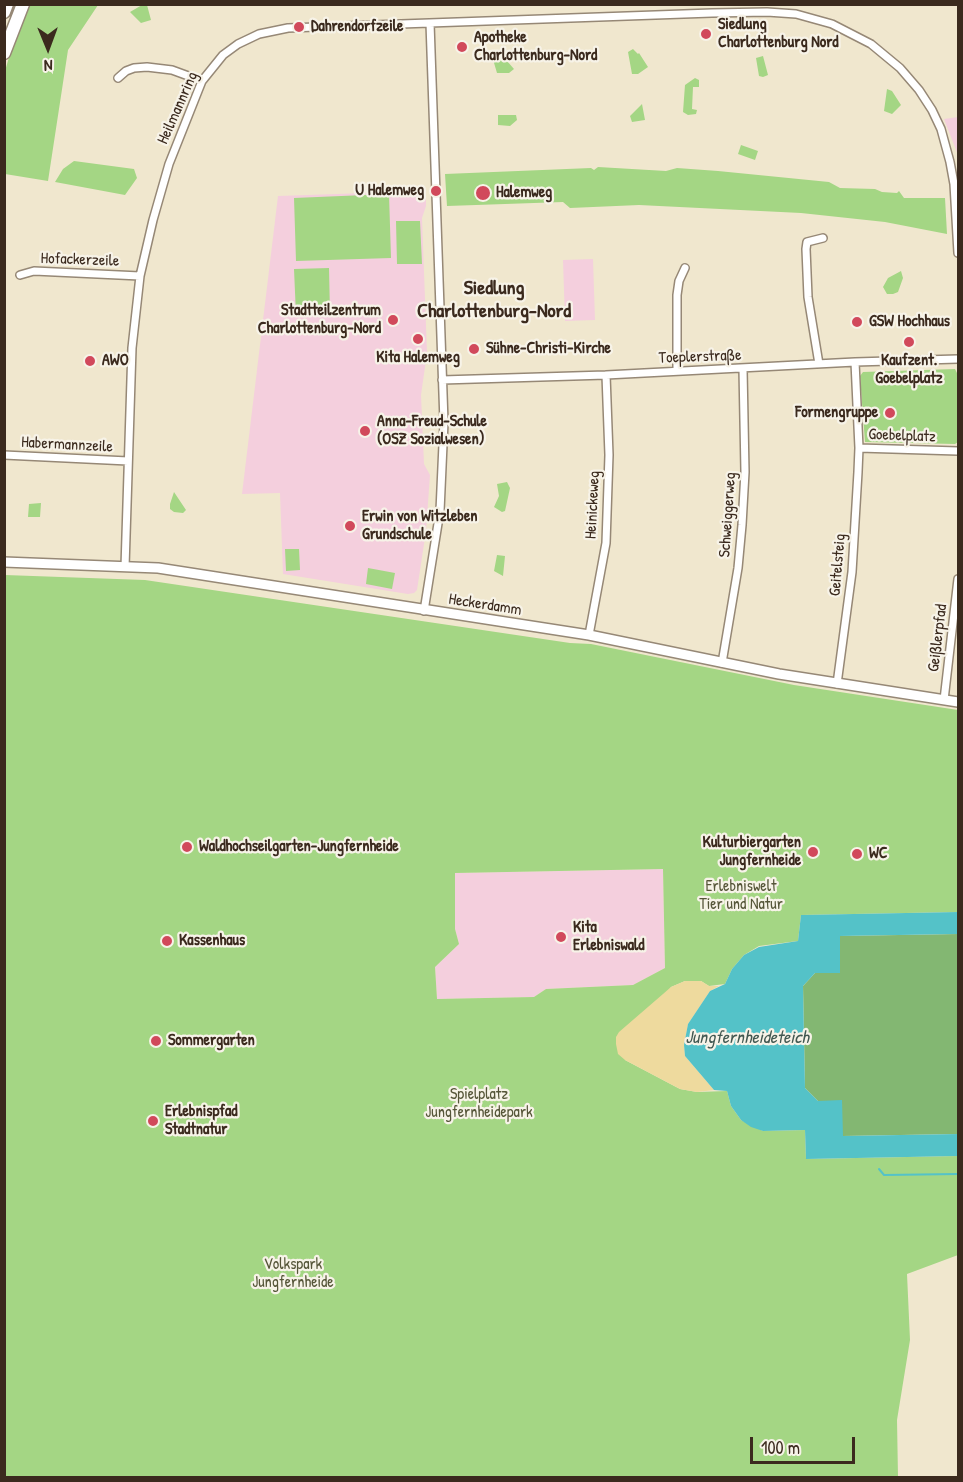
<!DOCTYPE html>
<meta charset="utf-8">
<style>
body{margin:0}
#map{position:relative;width:963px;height:1482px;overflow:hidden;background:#f0e7ce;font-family:"Patrick Hand",sans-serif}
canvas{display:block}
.frame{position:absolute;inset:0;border:6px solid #3b2a1e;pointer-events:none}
.north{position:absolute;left:18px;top:18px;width:60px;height:60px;-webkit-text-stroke:4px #f7f3e8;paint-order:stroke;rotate:179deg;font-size:16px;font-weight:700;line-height:24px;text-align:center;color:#3b2a1e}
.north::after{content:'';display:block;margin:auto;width:21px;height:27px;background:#3b2a1e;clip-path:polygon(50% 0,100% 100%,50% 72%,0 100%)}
.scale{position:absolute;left:750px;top:1437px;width:105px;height:27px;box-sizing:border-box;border:3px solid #3b2a1e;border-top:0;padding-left:8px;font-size:18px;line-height:21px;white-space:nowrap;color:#3b2a1e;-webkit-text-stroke:4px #f7f3e8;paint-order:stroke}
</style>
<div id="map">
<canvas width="963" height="1482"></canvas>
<div class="frame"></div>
<div class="north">N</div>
<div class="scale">100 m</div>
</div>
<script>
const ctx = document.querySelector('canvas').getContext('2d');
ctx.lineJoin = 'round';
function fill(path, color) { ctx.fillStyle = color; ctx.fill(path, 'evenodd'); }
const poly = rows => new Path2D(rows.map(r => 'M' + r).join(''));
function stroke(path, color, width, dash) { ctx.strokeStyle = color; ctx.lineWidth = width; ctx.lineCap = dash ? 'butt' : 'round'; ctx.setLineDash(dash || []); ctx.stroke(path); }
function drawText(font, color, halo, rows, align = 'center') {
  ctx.font = font + ' "Patrick Hand",sans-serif'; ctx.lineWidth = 4.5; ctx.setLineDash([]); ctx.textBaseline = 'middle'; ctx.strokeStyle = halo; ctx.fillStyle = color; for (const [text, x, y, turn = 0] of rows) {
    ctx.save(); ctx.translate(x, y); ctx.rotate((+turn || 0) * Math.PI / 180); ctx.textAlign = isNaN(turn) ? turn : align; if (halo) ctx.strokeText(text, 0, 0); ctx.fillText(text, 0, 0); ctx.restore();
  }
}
fill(poly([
 [958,117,958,164,958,155,944,119],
 [426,191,426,206,422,218,427,353,421,395,424,464,430,475,426,531,417,590,414,593,408,594,283,574,280,493,242,494,278,196],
 [593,259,595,320,565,321,563,260],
 [663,869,665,968,633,985,546,989,534,997,437,999,435,967,459,944,455,929,455,873]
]), '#f4cfdd');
fill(poly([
 [30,5,98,5,68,50,48,181,5,174,5,71,14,40],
 [142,5,147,5,151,20,141,23,130,12],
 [633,49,638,54,639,53,648,67,638,74,632,74,628,52],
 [500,53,514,69,509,73,497,73,492,56],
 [763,56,768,75,763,77,759,76,756,58],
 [695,78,699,80,699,87,693,87,692,109,697,110,696,114,688,115,683,112,685,85],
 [887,89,892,91,901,105,892,114,884,111],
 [642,104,645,120,632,122,630,116],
 [498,115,516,115,517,120,510,126,498,125],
 [741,145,758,151,755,160,738,154],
 [74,161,134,169,137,178,125,195,55,182,63,169],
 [598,167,666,171,677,168,718,171,829,182,840,188,875,189,882,192,897,193,899,191,904,198,945,198,947,234,885,222,801,213,639,205,570,208,563,202,447,206,445,174,591,168,594,170],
 [389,194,391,258,296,261,294,198],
 [396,221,420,221,422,264,397,264],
 [329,268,330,314,296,315,294,269],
 [901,271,903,278,898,292,893,294,887,294,883,287,888,278],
 [955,369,957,373,958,442,955,444,865,442,860,376,863,372],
 [507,482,510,488,505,511,502,512,494,507,499,496,497,484],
 [174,492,186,510,183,513,174,512,170,509,170,504],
 [41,503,40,517,28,517,29,504],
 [285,549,299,549,300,570,286,571],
 [497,555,505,556,503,576,494,571],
 [368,568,395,573,392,589,366,584],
 [5,575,145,580,570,643,591,644,794,685,958,710,958,912,801,915,798,941,759,946,744,955,732,969,725,984,709,986,701,981,685,981,671,987,625,1060,680,1089,697,1092,727,1091,731,1106,741,1120,763,1131,805,1130,806,1159,958,1156,958,1255,907,1274,910,1340,897,1420,898,1477,5,1478],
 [663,869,665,968,633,985,546,989,534,997,437,999,435,967,459,944,455,929,455,873]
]), '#a4d684');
fill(poly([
 [958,934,958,1134,843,1136,818,1101,805,1088,803,986,815,973,840,936]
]), '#83b772');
fill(poly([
 [685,981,701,981,709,986,719,986,710,991,688,1024,684,1045,685,1056,714,1090,697,1092,680,1089,625,1060,618,1054,616,1044,616,1037,619,1032,663,994,671,987]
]), '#eeda9e');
fill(poly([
 [958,912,958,934,840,936,840,973,815,973,803,986,805,1088,818,1101,842,1100,843,1136,958,1134,958,1156,806,1159,805,1130,763,1131,751,1127,741,1120,731,1106,727,1091,714,1090,685,1056,684,1045,688,1024,710,991,725,984,732,969,744,955,759,947,798,941,801,915]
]), '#54c2c8');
stroke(poly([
 [879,1169,884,1175,958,1174]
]), '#54c2c8', 2);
const street = poly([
 [118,78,126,71,134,68,147,67,172,70,202,81],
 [20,275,34,271,140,276],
 [819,364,808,297,806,249,807,242,823,238],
 [677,371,677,295,679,281,685,268],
 [442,380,606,375,855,362,958,359],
 [859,448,958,451],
 [4,455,128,461],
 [125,567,132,348,140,276,153,220,169,164,202,81,223,55,238,44,259,34,288,28,712,13,767,12,796,14,832,24,871,44,900,68,919,90,932,110,941,129,950,162,954,184,958,253],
 [424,611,440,511,444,422,430,23],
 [589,635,606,543,609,455,606,375],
 [722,663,738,568,742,525,745,472,743,369],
 [837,684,852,572,858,472,859,448,855,362],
 [944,700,958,579]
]);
const secondary = poly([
 [4,562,158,568,589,635,779,674,958,702]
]);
const highway = poly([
 [4,12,7,4],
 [4,53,23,4]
]);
stroke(street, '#968876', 10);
stroke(secondary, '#968876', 12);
stroke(highway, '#968876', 15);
stroke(street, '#fff', 7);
stroke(secondary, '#fff', 9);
stroke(highway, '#fff', 12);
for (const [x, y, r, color] of [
 [299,27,6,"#d1495b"],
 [706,34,6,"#d1495b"],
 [462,47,6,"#d1495b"],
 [436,191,6,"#d1495b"],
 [483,193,8,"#d1495b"],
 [393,320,6,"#d1495b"],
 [857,322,6,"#d1495b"],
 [418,339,6,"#d1495b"],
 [909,342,6,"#d1495b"],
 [474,349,6,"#d1495b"],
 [90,361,6,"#d1495b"],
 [890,413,6,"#d1495b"],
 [365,431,6,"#d1495b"],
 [350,526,6,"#d1495b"],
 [187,847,6,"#d1495b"],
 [813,852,6,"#d1495b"],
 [857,854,6,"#d1495b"],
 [561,937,6,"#d1495b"],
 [167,941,6,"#d1495b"],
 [156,1041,6,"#d1495b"],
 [153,1121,6,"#d1495b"]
]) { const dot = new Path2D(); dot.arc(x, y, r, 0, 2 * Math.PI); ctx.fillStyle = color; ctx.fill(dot); stroke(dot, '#f7f3e8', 2); }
drawText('bold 16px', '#3b2a1e', '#f7f3e8', [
 ["Siedlung",718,25],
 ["Charlottenburg Nord",718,43],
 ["Dahrendorfzeile",311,27],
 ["Apotheke",474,38],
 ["Charlottenburg-Nord",474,56],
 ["U Halemweg",424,191,"right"],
 ["Halemweg",496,193],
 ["Stadtteilzentrum",381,311,"right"],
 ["Charlottenburg-Nord",381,329,"right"],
 ["GSW Hochhaus",869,322],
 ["Sühne-Christi-Kirche",486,349],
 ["Kita Halemweg",418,358,"center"],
 ["AWO",102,361],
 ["Kaufzent.",909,361,"center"],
 ["Goebelplatz",909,379,"center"],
 ["Formengruppe",878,413,"right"],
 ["Anna-Freud-Schule",377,422],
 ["(OSZ Sozialwesen)",377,440],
 ["Erwin von Witzleben",362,517],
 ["Grundschule",362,535],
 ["Kulturbiergarten",801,843,"right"],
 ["Jungfernheide",801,861,"right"],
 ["Waldhochseilgarten-Jungfernheide",199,847],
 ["WC",869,854],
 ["Kita",573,928],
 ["Erlebniswald",573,946],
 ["Kassenhaus",179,941],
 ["Sommergarten",168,1041],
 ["Erlebnispfad",165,1112],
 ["Stadtnatur",165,1130]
], 'left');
drawText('16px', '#3b2a1e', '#f7f3e8', [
 ["Heilmannring",178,108,-66],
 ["Hofackerzeile",80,260,2],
 ["Toeplerstraße",700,357,-2],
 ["Goebelplatz",902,436,2],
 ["Habermannzeile",67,445,3],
 ["Heinickeweg",593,505,-87],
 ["Schweiggerweg",728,515,-86],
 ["Geitelsteig",838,565,-85],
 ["Heckerdamm",485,605,9],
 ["Geißlerpfad",938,638,-83]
]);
drawText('16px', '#555538', '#f7f3e8', [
 ["Erlebniswelt",741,887],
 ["Tier und Natur",741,905],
 ["Spielplatz",479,1095],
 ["Jungfernheidepark",479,1113],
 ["Volkspark",293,1265],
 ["Jungfernheide",293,1283]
]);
drawText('italic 18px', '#425851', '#f7f3e8', [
 ["Jungfernheideteich",747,1038]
]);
drawText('bold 20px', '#3b2a1e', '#f7f3e8', [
 ["Siedlung",494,289],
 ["Charlottenburg-Nord",494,312]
]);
</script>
